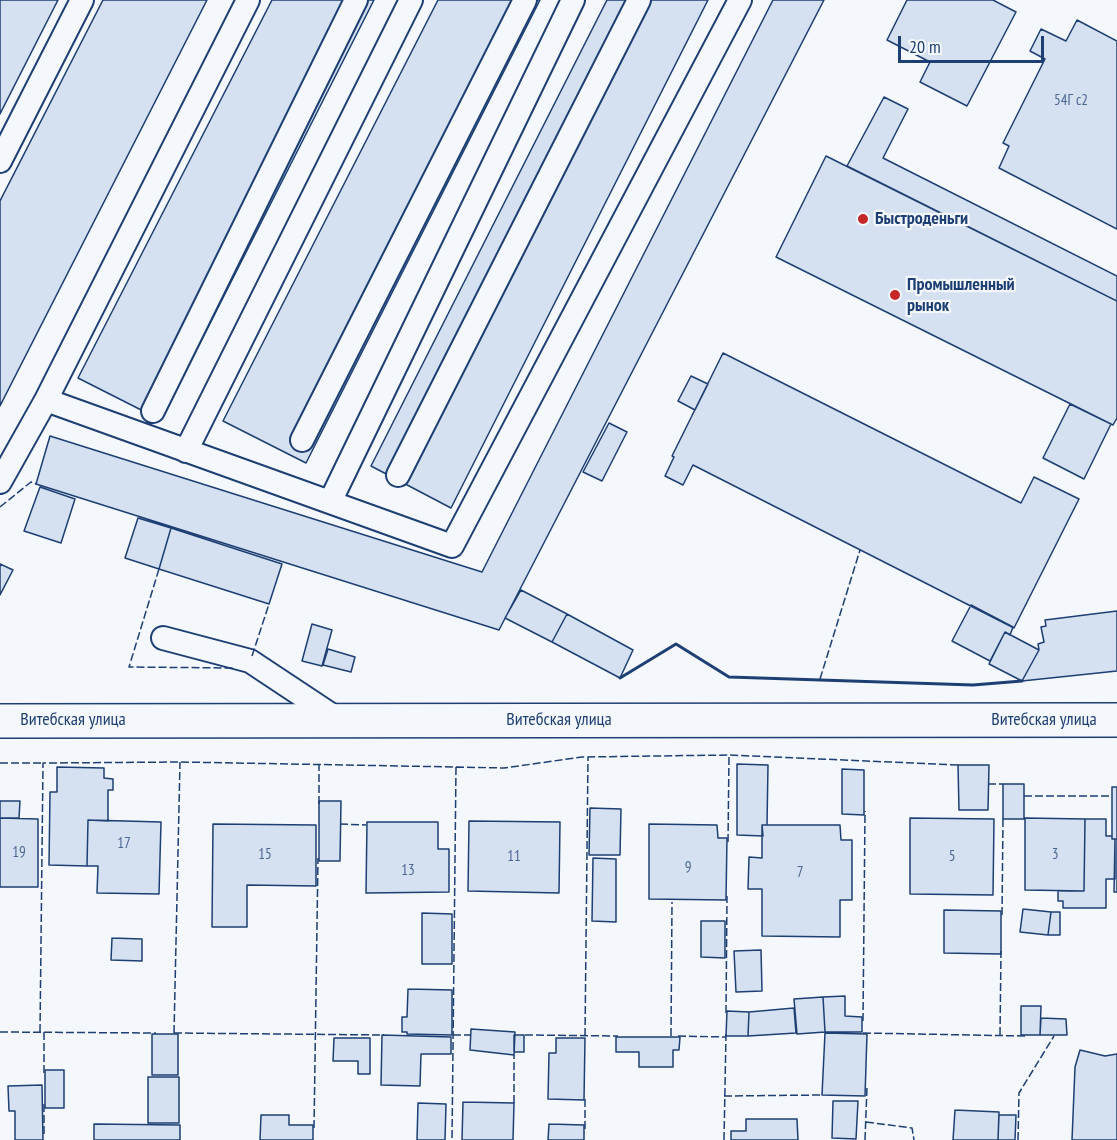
<!DOCTYPE html>
<meta charset="utf-8">
<style>
body{margin:0}
#map{position:relative;width:1117px;height:1140px;overflow:hidden;background:#f4f7fb;font-family:"PT Sans Narrow",sans-serif}
canvas{display:block}
.scale{position:absolute;left:898px;top:36px;width:146px;height:27px;box-sizing:border-box;border:3px solid #1d3f73;border-top:0;padding-left:8px;font-size:18px;line-height:21px;white-space:nowrap;color:#1d3f73;-webkit-text-stroke:4px #f4f7fb;paint-order:stroke}
</style>
<div id="map">
<canvas width="1117" height="1140"></canvas>
<div class="scale">20 m</div>
</div>
<script>
const ctx = document.querySelector('canvas').getContext('2d');
ctx.lineJoin = 'round';
function fill(path, color) { ctx.fillStyle = color; ctx.fill(path, 'evenodd'); }
const poly = rows => new Path2D(rows.map(r => 'M' + r).join(''));
function stroke(path, color, width, dash) { ctx.strokeStyle = color; ctx.lineWidth = width; ctx.lineCap = dash ? 'butt' : 'round'; ctx.setLineDash(dash || []); ctx.stroke(path); }
function drawText(font, color, halo, rows, align = 'center') {
  ctx.font = font + ' "PT Sans Narrow",sans-serif'; ctx.lineWidth = 4.5; ctx.setLineDash([]); ctx.textBaseline = 'middle'; ctx.strokeStyle = halo; ctx.fillStyle = color; for (const [text, x, y, turn = 0] of rows) {
    ctx.save(); ctx.translate(x, y); ctx.rotate((+turn || 0) * Math.PI / 180); ctx.textAlign = isNaN(turn) ? turn : align; if (halo) ctx.strokeText(text, 0, 0); ctx.fillText(text, 0, 0); ctx.restore();
  }
}
const building = poly([
 [0,0,58,0,0,114,0,0],
 [103,0,207,0,0,406,0,201,103,0],
 [272,0,374,0,161,420,78,378,272,0],
 [438,0,540,0,306,463,223,421,438,0],
 [607,0,708,0,451,508,371,466,607,0],
 [773,0,824,0,499,630,36,484,50,436,482,572,773,0],
 [907,0,993,0,1016,12,967,106,920,82,930,62,887,40,907,0],
 [1077,20,1117,41,1117,229,999,168,1009,146,1003,143,1045,59,1030,51,1041,29,1066,41,1077,20],
 [884,97,908,109,883,158,1117,276,1117,301,847,166,884,97],
 [826,156,1117,301,1117,418,1113,425,776,257,826,156],
 [723,353,1021,503,1034,477,1079,499,1014,628,693,465,683,485,665,476,674,457,672,456,723,353],
 [691,376,708,384,695,410,678,401,691,376],
 [1070,404,1111,424,1084,479,1043,458,1070,404],
 [609,423,627,432,602,481,583,472,609,423],
 [40,487,75,499,61,543,24,531,40,487],
 [138,518,171,528,159,569,125,558,138,518],
 [171,528,282,564,269,604,159,569,171,528],
 [0,564,13,570,0,595,0,564],
 [521,590,567,614,552,642,505,618,521,590],
 [971,605,1013,627,1010,635,1005,632,990,661,952,641,971,605],
 [1117,611,1117,671,1022,681,1039,650,1038,644,1044,642,1041,627,1046,626,1045,620,1117,611],
 [567,614,633,650,620,678,552,642,567,614],
 [312,624,332,630,322,666,302,661,312,624],
 [1005,632,1039,650,1022,681,989,664,1005,632],
 [328,649,355,657,351,672,323,665,328,649],
 [737,764,768,765,767,825,762,825,763,836,737,835,737,764],
 [958,765,989,765,988,810,959,810,958,765],
 [57,767,104,768,104,778,113,779,113,790,108,790,108,821,88,820,87,866,49,865,50,792,57,792,57,767],
 [842,769,864,770,864,815,842,814,842,769],
 [1003,784,1024,784,1024,819,1003,819,1003,784],
 [1112,787,1117,787,1117,839,1112,839,1112,787],
 [0,801,20,801,19,818,0,818,0,801],
 [319,801,341,801,340,861,319,861,319,801],
 [590,808,621,809,620,855,589,855,590,808],
 [0,818,38,819,38,887,0,887,0,818],
 [910,818,994,819,993,895,910,894,910,818],
 [1025,818,1085,819,1084,891,1025,890,1025,818],
 [1085,819,1106,819,1106,836,1112,836,1112,839,1115,839,1115,879,1106,879,1106,908,1063,908,1063,901,1058,901,1058,891,1084,891,1085,819],
 [88,820,161,822,159,894,97,893,98,866,87,866,88,820],
 [469,821,560,822,559,893,468,891,469,821],
 [367,822,438,822,438,849,449,849,449,892,366,893,367,822],
 [213,824,316,825,316,886,247,885,247,927,212,927,213,824],
 [649,824,717,825,718,838,727,838,726,900,649,899,649,824],
 [762,825,840,825,841,840,852,840,852,900,840,900,840,937,762,936,762,889,748,889,749,857,762,858,762,825],
 [1115,839,1117,839,1117,892,1114,892,1115,839],
 [593,858,616,859,616,922,592,921,593,858],
 [1023,909,1051,912,1048,935,1020,932,1023,909],
 [944,910,1001,911,1001,954,944,953,944,910],
 [1051,912,1060,912,1060,935,1048,935,1051,912],
 [422,913,452,914,452,964,422,964,422,913],
 [701,921,725,921,725,958,701,957,701,921],
 [112,938,142,939,142,961,111,960,112,938],
 [761,950,762,991,736,992,734,951,761,950],
 [408,989,452,990,452,1035,407,1034,407,1032,402,1032,402,1017,407,1017,408,989],
 [845,996,845,1016,862,1017,862,1032,825,1032,823,997,845,996],
 [823,997,825,1032,797,1034,794,999,823,997],
 [1021,1006,1041,1006,1040,1035,1021,1035,1021,1006],
 [794,1008,796,1033,748,1036,749,1012,794,1008],
 [727,1011,749,1012,748,1036,726,1036,727,1011],
 [1041,1018,1066,1019,1067,1035,1040,1035,1041,1018],
 [471,1029,515,1032,514,1055,470,1050,471,1029],
 [825,1033,867,1034,865,1096,822,1095,825,1033],
 [152,1034,178,1034,178,1075,152,1075,152,1034],
 [382,1035,451,1037,451,1054,421,1054,420,1086,381,1085,382,1035],
 [514,1035,524,1035,524,1052,514,1052,514,1035],
 [616,1037,680,1037,679,1050,673,1050,673,1067,639,1067,639,1052,616,1052,616,1037],
 [334,1038,370,1038,370,1074,358,1074,358,1061,333,1061,334,1038],
 [556,1038,585,1038,584,1100,548,1099,549,1053,556,1053,556,1038],
 [1080,1050,1105,1056,1117,1054,1117,1140,1072,1140,1075,1067,1080,1050],
 [45,1070,64,1070,64,1108,45,1108,45,1070],
 [148,1077,179,1077,179,1123,148,1123,148,1077],
 [42,1085,43,1140,15,1140,15,1111,9,1111,8,1086,42,1085],
 [833,1101,858,1101,856,1139,832,1138,833,1101],
 [463,1102,514,1103,513,1140,462,1140,463,1102],
 [418,1103,446,1104,445,1140,417,1140,418,1103],
 [955,1110,999,1112,998,1140,953,1140,955,1110],
 [261,1115,289,1115,289,1125,313,1125,313,1140,260,1140,261,1115],
 [999,1115,1016,1115,1015,1140,998,1140,999,1115],
 [746,1119,797,1119,798,1140,731,1140,731,1131,746,1131,746,1119],
 [94,1124,180,1125,180,1140,94,1140,94,1124],
 [549,1124,584,1125,584,1140,548,1140,549,1124]
]);
fill(building, '#d5e0f0');
stroke(building, '#1d3f73', 1.5);
const service = poly([
 [0,161,82,0],
 [46,400,248,0],
 [153,411,356,0],
 [302,440,525,0],
 [186,451,411,0],
 [398,475,639,0],
 [0,482,46,400,452,546,740,0],
 [330,502,573,0],
 [163,638,250,661,339,720]
]);
const minor = poly([
 [0,721,1117,720]
]);
stroke(service, '#1d3f73', 26);
stroke(minor, '#1d3f73', 36);
stroke(service, '#f4f7fb', 22);
stroke(minor, '#f4f7fb', 33);
stroke(poly([
 [0,507,31,482,36,484],
 [159,569,129,667,233,668],
 [252,656,269,604],
 [820,679,860,550],
 [0,763,43,763],
 [456,767,504,768,582,757,729,755,958,765],
 [988,784,1003,784],
 [1024,796,1112,796],
 [319,804,319,765],
 [340,824,366,825],
 [728,842,729,755],
 [1002,915,1003,819],
 [726,1013,727,896],
 [863,1021,865,811],
 [0,1032,156,1033],
 [40,1032,43,763,180,762,456,767,452,1140],
 [44,1032,44,1074],
 [174,1033,384,1035],
 [174,1033,180,762],
 [863,1033,1025,1036],
 [453,1035,471,1035],
 [525,1035,618,1036],
 [1000,1035,1001,951],
 [585,1036,588,757],
 [671,1036,672,902],
 [678,1036,726,1037],
 [724,1096,822,1095],
 [514,1103,514,1055],
 [44,1104,44,1137],
 [866,1122,912,1128,914,1140],
 [314,1128,318,858],
 [585,1129,585,1096],
 [724,1140,726,1034],
 [865,1140,867,1087],
 [1018,1140,1019,1093,1054,1036]
]), '#1d3f73', 1.5, [8, 3]);
stroke(poly([
 [620,678,676,644,729,677,973,685,1022,681]
]), '#1d3f73', 3);
for (const [x, y, r, color] of [
 [863,219,6,"#c62828"],
 [895,295,6,"#c62828"]
]) { const dot = new Path2D(); dot.arc(x, y, r, 0, 2 * Math.PI); ctx.fillStyle = color; ctx.fill(dot); stroke(dot, '#f4f7fb', 2); }
drawText('15px', '#4b6792', null, [
 ["54Г с2",1071,101],
 ["17",124,844],
 ["19",19,853],
 ["15",265,855],
 ["3",1055,855],
 ["11",514,857],
 ["5",952,857],
 ["9",688,868],
 ["13",408,871],
 ["7",800,873]
]);
drawText('bold 18px', '#1d3f73', '#f4f7fb', [
 ["Быстроденьги",875,219],
 ["Промышленный",907,285],
 ["рынок",907,306]
], 'left');
drawText('18px', '#1d3f73', '#f4f7fb', [
 ["Витебская улица",73,720],
 ["Витебская улица",559,720],
 ["Витебская улица",1044,720]
]);
</script>
